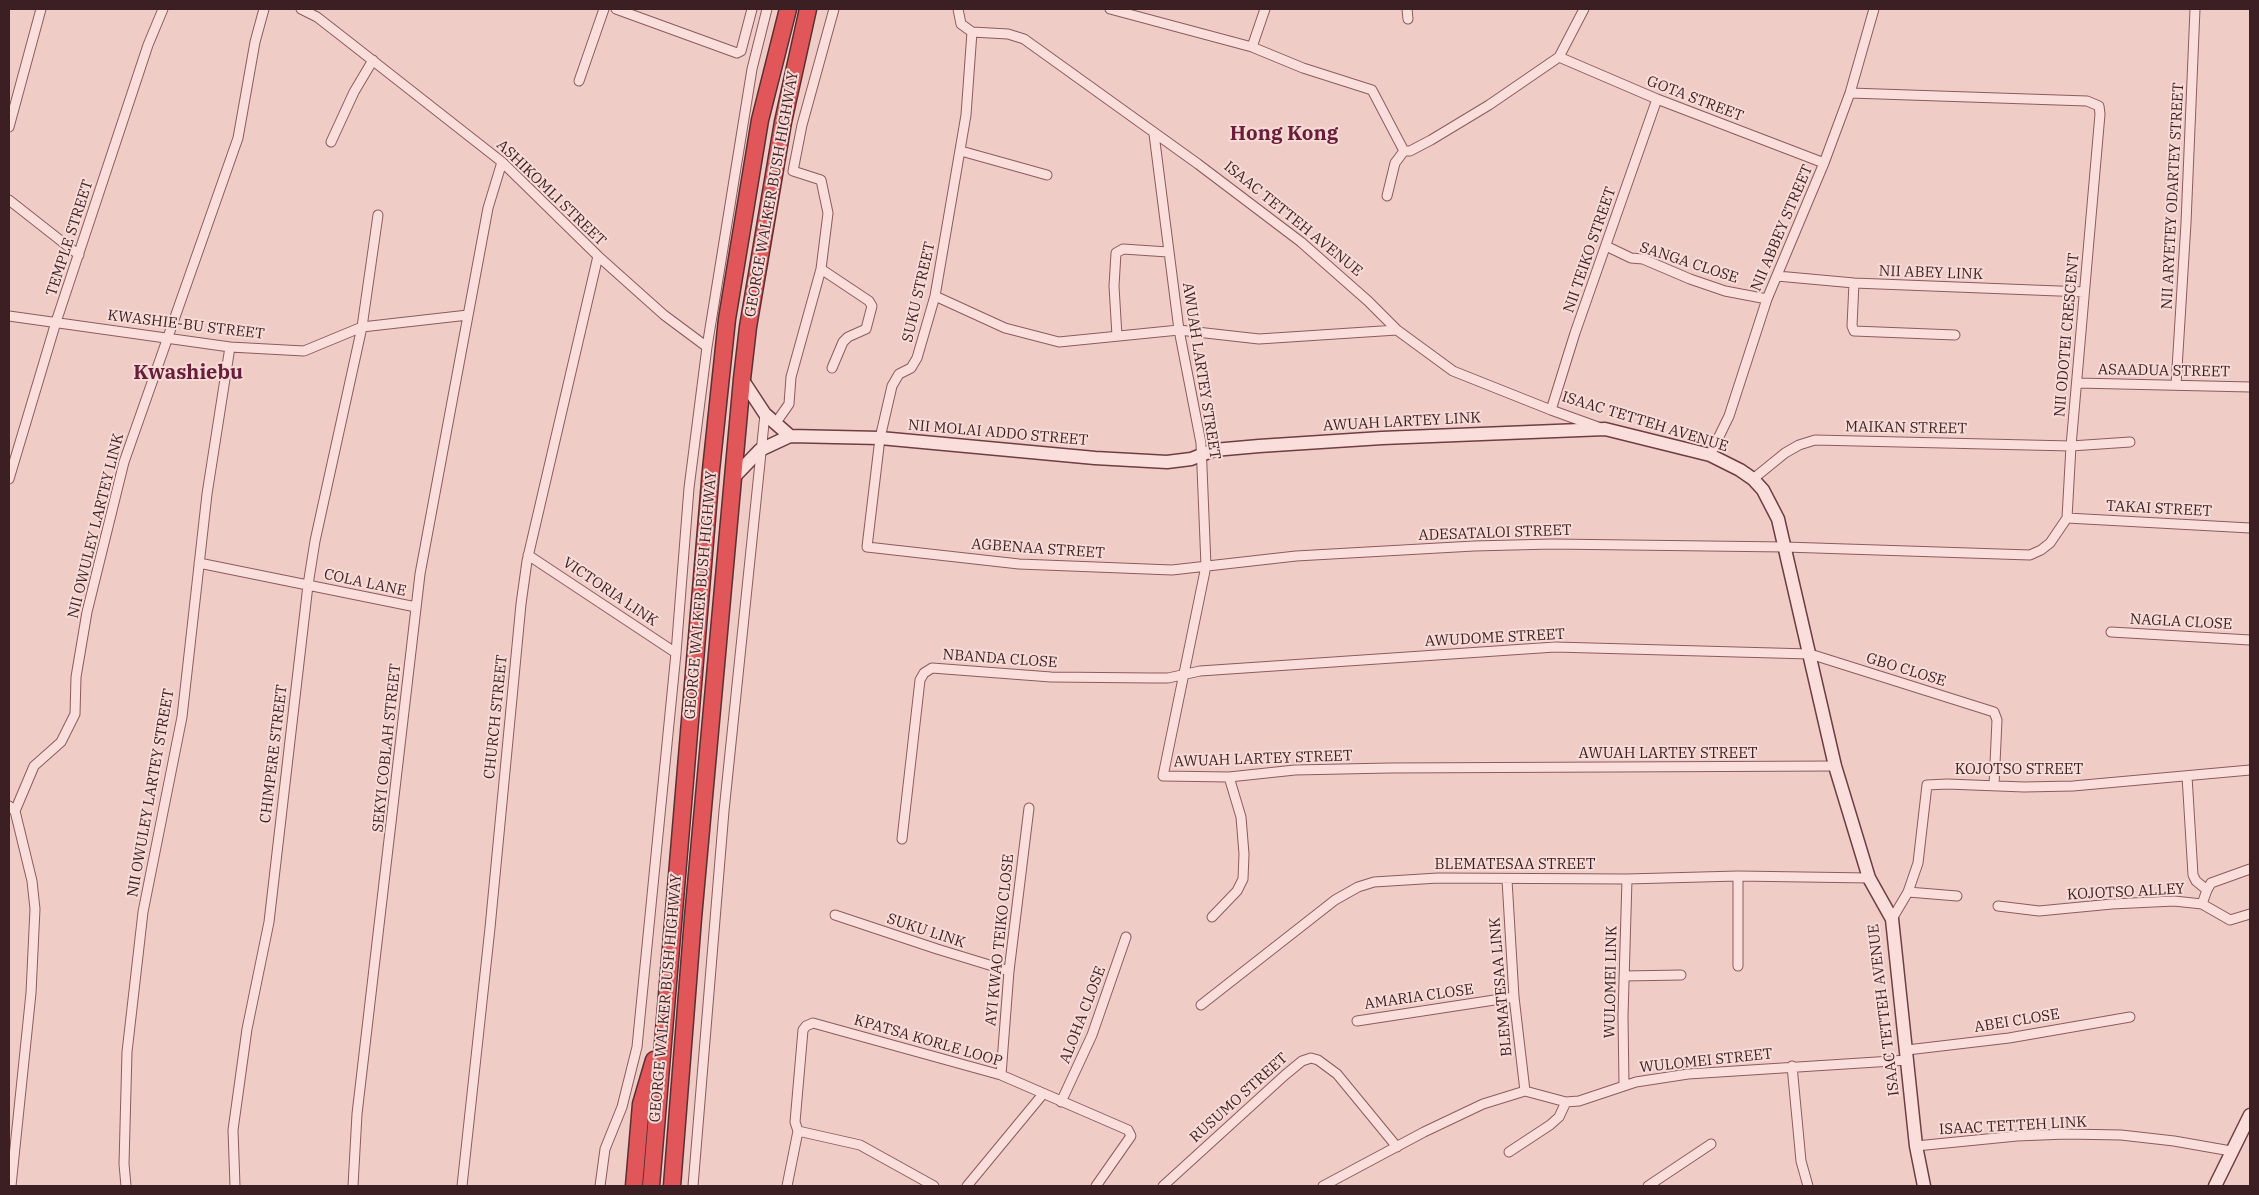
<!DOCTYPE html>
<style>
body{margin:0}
#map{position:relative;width:2259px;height:1195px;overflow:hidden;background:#f0ccc7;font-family:"IBM Plex Serif",serif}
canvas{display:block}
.frame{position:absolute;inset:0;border:10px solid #3c1f22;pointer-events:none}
</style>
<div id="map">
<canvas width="2259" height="1195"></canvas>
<div class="frame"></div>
</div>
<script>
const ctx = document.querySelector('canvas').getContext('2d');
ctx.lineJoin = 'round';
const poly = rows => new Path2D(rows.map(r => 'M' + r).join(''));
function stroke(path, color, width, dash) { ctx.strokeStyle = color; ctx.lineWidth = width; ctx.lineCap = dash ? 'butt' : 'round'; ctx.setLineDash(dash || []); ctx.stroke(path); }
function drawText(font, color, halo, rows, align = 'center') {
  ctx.font = font + ' "IBM Plex Serif",serif'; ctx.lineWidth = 4; ctx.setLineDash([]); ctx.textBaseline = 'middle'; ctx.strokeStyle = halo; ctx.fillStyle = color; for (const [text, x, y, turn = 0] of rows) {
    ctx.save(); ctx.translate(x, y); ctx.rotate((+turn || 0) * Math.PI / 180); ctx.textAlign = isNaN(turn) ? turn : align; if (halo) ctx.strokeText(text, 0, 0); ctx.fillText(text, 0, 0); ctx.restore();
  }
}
const street = poly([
 [301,9,317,17,344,38,502,162,598,256,664,315,707,347],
 [616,9,737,53,741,51,752,9],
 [958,9,961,24,972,32,1008,34,1024,39,1198,164,1301,242,1368,301,1397,330,1453,371,1551,410,1598,427],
 [1110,9,1252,47,1303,68,1372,90,1404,151],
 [1407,9,1408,19],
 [972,32,966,115,935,296,917,358,911,368,899,374,892,386,880,438,867,547,1019,564,1172,570,1296,556,1474,546,1552,544,1785,547,2030,555,2041,550,2050,543,2067,518,2071,446,2100,114,2099,106,2087,101,1850,93],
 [1252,47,1265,9],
 [1559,57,1657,99,1824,163],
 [579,81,604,9],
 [9,127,41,9],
 [1154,134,1179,330,1201,443,1206,566,1163,776,1229,777,1295,770,1389,768,1835,766],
 [331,142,354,92,373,60],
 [961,151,1047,175],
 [1404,151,1410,151,1431,140,1489,105,1559,57,1584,9],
 [1387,196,1395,163,1404,151],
 [9,200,79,255],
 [1606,246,1631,258,1643,259,1690,279,1725,291,1767,299],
 [821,269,869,301,872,306,866,329,848,337,843,342,832,368],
 [1777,276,1854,283,2084,292],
 [1854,283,1852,326,1854,331,1955,335],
 [935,296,1005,328,1059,342,1179,330,1259,339,1397,330],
 [9,316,230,347,304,351,362,327,468,315],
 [1117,336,1114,286,1116,253,1123,249,1168,252],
 [2077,383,2250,387],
 [2176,385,2186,223,2195,9],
 [1551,410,1575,333,1657,99],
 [775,424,789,404,791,377,821,269,828,213,821,180,793,171,802,125,834,9],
 [1710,455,1729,416,1767,299,1824,163,1850,93,1874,9],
 [9,479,56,322,148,45,163,9],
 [1753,479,1785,453,1799,445,1815,440,2071,446,2130,442],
 [2067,518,2250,528],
 [528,555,676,653],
 [199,563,416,607],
 [2111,632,2250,640],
 [2187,776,2193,875,2196,881,2207,890],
 [9,806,15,811,32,881,35,909,31,993,11,1186],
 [15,811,34,766,61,742,75,714,76,677,87,612,124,462,238,138,255,42,264,9],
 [902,839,920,680,924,673,932,668,1051,677,1151,678,1168,678,1200,671,1555,647,1810,654,1994,712,1997,720,1994,785],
 [1738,876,1738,966],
 [1507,880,1514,997,1525,1091],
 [1908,892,1957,896],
 [2202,904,2207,890,2211,883,2250,869],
 [1998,906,2039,911,2112,904,2174,901,2202,904,2230,920,2250,914],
 [835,915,937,949,1009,971],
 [1212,917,1237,891,1243,879,1244,854,1241,817,1229,777],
 [1892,919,1908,892,1918,863,1927,785,1947,784,2024,787,2073,786,2250,770],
 [1624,976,1681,975],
 [1201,1005,1335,900,1358,887,1374,882,1438,878,1627,879,1738,876,1869,878],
 [1357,1021,1514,997],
 [1907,1050,2009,1038,2130,1017],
 [1792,1066,1801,1161,1808,1186],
 [1001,1075,1009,971,1029,808],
 [1624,1086,1623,1016,1627,879],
 [1061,1102,1092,1035,1126,937],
 [798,1131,860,1145,934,1186],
 [1916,1146,2017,1136,2066,1134,2121,1135,2174,1141,2231,1151],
 [1509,1152,1550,1125,1559,1117,1566,1102],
 [126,1186,124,1164,127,1052,143,912,182,717,207,494,230,347],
 [235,1186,233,1130,247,1029,269,922,308,585,315,541,362,327,378,215],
 [353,1186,357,1114,420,574,488,208,502,162],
 [462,1186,490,928,521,604,527,561,598,256],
 [600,1186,605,1149,622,1107,637,1047,676,653,689,488,707,347,752,69,767,9],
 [693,1186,724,811,765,414],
 [787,1186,798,1131,795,1122,803,1030,806,1026,813,1023,1001,1075,1128,1130,1131,1136,1096,1186],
 [967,1186,1043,1094],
 [1163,1186,1285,1075,1302,1061,1311,1058,1318,1060,1337,1074,1397,1147],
 [1323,1186,1424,1132,1483,1104,1525,1091,1566,1102,1579,1101,1636,1082,1688,1074,1908,1060],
 [1648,1186,1711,1144]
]);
const secondary = poly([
 [742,379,765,414,790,436],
 [734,477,760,450,790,436,880,438,1095,458,1167,462,1191,459,1214,450,1259,446,1382,438,1605,429,1710,455,1740,470,1753,479,1763,490,1778,519,1835,766,1869,878,1892,919,1916,1146,1924,1186],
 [2215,1186,2250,1115]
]);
const highway = poly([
 [634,1186,641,1104,654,1060],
 [651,1186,711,470,727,319,760,120,788,9],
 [672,1186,693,918,742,379,748,327,783,122,808,9]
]);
stroke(street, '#8c5b5d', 11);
stroke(secondary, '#6e3e42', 15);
stroke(highway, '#5a2f34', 19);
stroke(street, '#fadedb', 9);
stroke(secondary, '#fadedb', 12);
stroke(highway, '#e05659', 16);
drawText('15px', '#3c1f22', '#f7dbd7', [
 ["GOTA STREET",1695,99,21],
 ["ASHIKOMLI STREET",551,193,44],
 ["GEORGE WALKER BUSH HIGHWAY",772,194,-80],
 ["NII ARYETEY ODARTEY STREET",2173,196,-87],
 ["ISAAC TETTEH AVENUE",1293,219,39],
 ["NII ABBEY STREET",1782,228,-67],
 ["TEMPLE STREET",70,238,-72],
 ["NII TEIKO STREET",1590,250,-71],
 ["SANGA CLOSE",1689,263,18],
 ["NII ABEY LINK",1931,273,2],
 ["SUKU STREET",919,292,-77],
 ["KWASHIE-BU STREET",186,325,7],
 ["NII ODOTEI CRESCENT",2067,335,-85],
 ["AWUAH LARTEY STREET",1201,371,81],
 ["ASAADUA STREET",2164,371,1],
 ["AWUAH LARTEY LINK",1402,422,-3],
 ["ISAAC TETTEH AVENUE",1645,422,17],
 ["MAIKAN STREET",1906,428,1],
 ["NII MOLAI ADDO STREET",998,433,5],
 ["TAKAI STREET",2159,509,3],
 ["NII OWULEY LARTEY LINK",96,526,-76],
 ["ADESATALOI STREET",1495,533,-2],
 ["AGBENAA STREET",1038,549,4],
 ["COLA LANE",365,583,12],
 ["VICTORIA LINK",610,592,34],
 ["GEORGE WALKER BUSH HIGHWAY",701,595,-85],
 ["NAGLA CLOSE",2181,622,3],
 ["AWUDOME STREET",1495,638,-3],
 ["NBANDA CLOSE",1000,659,4],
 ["GBO CLOSE",1906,670,17],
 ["CHURCH STREET",496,717,-84],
 ["SEKYI COBLAH STREET",387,748,-84],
 ["CHIMPERE STREET",274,754,-83],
 ["AWUAH LARTEY STREET",1668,754],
 ["AWUAH LARTEY STREET",1263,759,-2],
 ["KOJOTSO STREET",2019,770],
 ["NII OWULEY LARTEY STREET",151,793,-80],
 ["BLEMATESAA STREET",1515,865],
 ["KOJOTSO ALLEY",2126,892,-3],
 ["SUKU LINK",926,931,18],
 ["AYI KWAO TEIKO CLOSE",1000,940,-84],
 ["WULOMEI LINK",1611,982,-89],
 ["BLEMATESAA LINK",1501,987,-95],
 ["AMARIA CLOSE",1419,997,-8],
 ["GEORGE WALKER BUSH HIGHWAY",666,998,-85],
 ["ISAAC TETTEH AVENUE",1884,1010,-97],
 ["ALOHA CLOSE",1083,1015,-69],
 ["ABEI CLOSE",2017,1021,-9],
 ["KPATSA KORLE LOOP",928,1041,16],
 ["WULOMEI STREET",1706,1061,-6],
 ["RUSUMO STREET",1239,1098,-42],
 ["ISAAC TETTEH LINK",2013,1126,-3]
]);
drawText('bold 20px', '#6a1d3a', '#f7dbd7', [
 ["Hong Kong",1284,134],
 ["Kwashiebu",188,373]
]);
</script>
